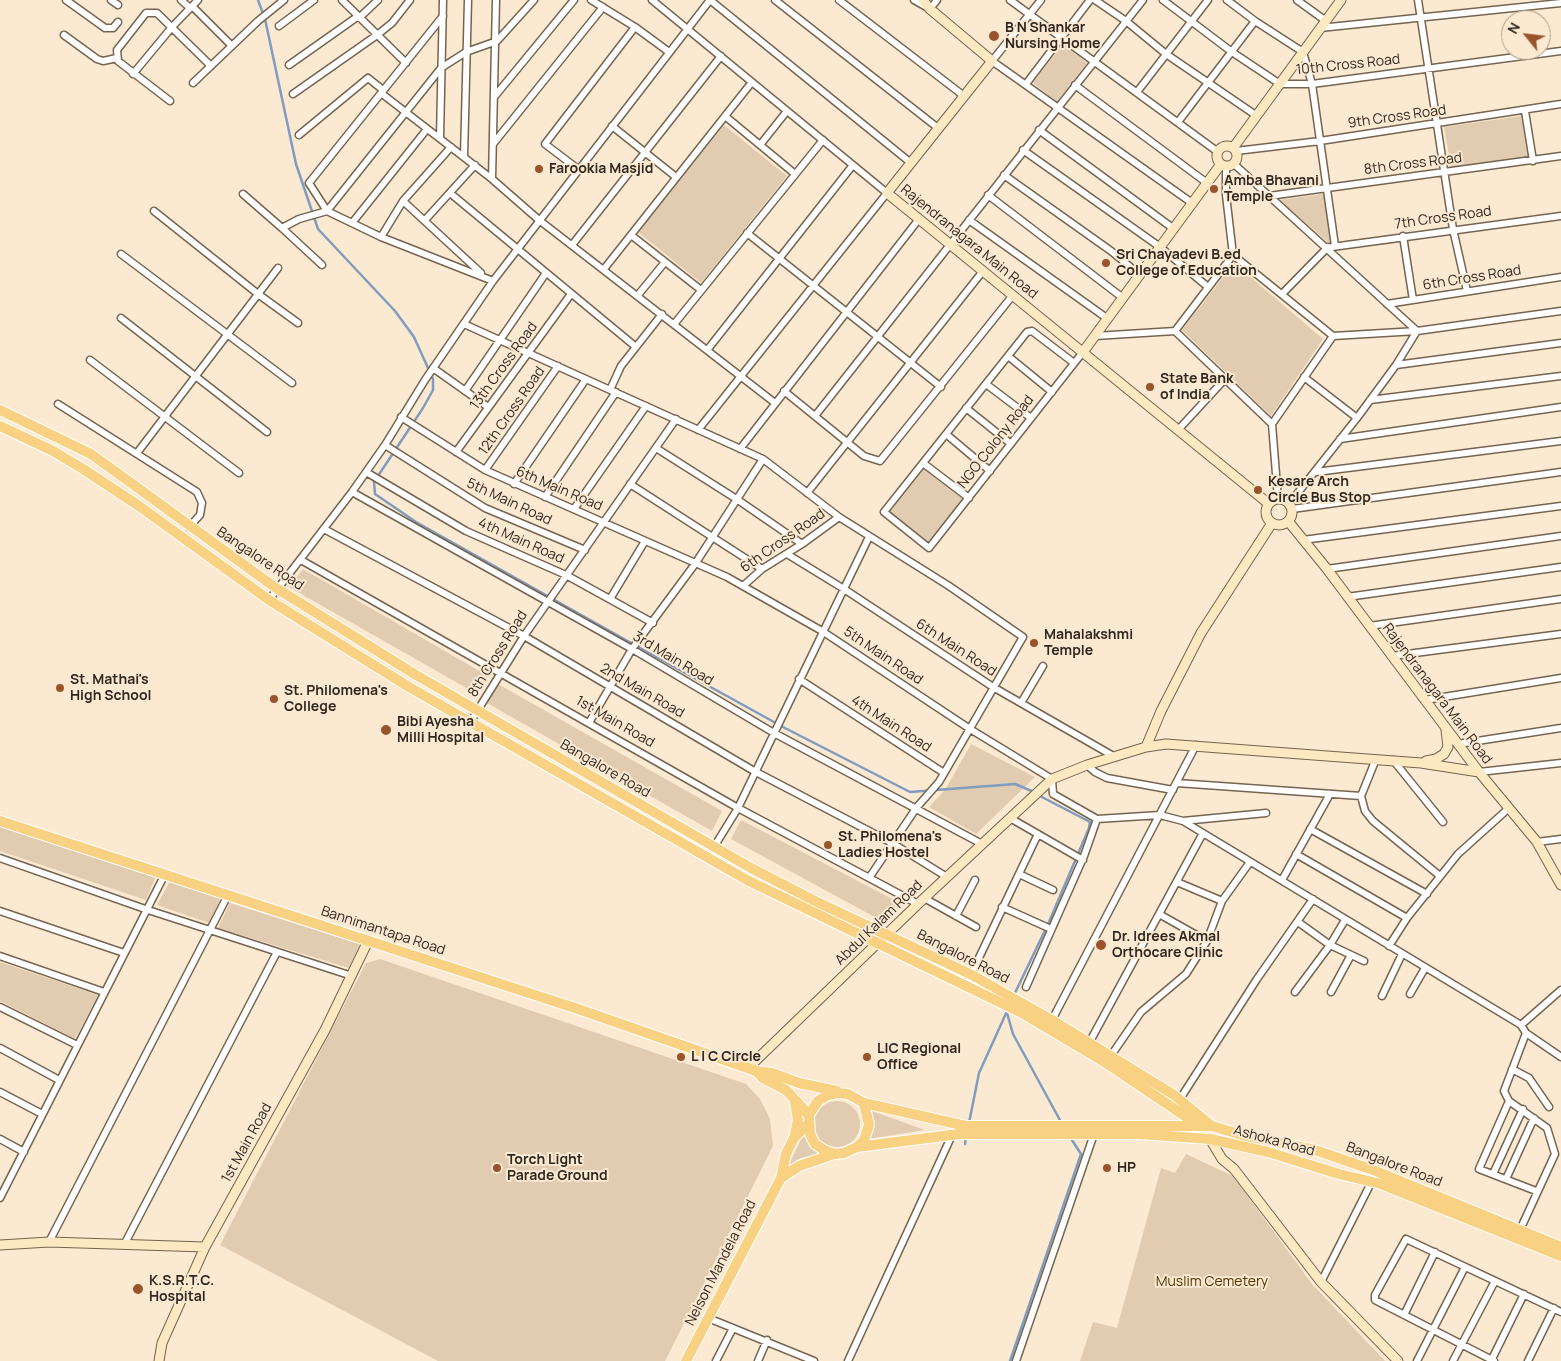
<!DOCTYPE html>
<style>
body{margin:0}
#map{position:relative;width:1561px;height:1361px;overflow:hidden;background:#fce9d1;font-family:Manrope,sans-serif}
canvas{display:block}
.north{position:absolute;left:1501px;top:10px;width:50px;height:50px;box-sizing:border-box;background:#fce9d1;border:1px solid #aa9c8a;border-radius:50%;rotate:299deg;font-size:14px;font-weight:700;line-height:20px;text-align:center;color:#2f281f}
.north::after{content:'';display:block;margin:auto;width:18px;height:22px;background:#9a542b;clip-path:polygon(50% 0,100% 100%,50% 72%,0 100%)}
</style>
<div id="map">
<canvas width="1561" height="1361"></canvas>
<div class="north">N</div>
</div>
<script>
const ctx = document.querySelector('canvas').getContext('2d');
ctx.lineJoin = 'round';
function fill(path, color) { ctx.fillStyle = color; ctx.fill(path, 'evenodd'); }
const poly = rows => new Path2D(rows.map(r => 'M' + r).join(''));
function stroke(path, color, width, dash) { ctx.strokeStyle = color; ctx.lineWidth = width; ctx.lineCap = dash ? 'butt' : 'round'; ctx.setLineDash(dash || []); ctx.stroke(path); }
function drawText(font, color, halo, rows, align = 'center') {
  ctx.font = font + ' Manrope,sans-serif'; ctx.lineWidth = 4; ctx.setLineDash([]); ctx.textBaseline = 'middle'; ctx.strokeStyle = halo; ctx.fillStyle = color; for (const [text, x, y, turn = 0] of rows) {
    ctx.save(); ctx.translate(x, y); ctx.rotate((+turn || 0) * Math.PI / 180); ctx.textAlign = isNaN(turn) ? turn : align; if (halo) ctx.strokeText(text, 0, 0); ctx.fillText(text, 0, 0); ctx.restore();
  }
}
fill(poly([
 [1063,44,1087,63,1057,102,1033,83],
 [1521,116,1528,157,1451,167,1444,127],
 [724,125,787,176,701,283,638,232],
 [1324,194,1331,245,1279,200],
 [1234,263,1323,339,1271,416,1182,330],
 [924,469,963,499,929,542,889,513],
 [303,569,488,676,477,694,289,587],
 [498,684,722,811,712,831,487,703],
 [971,744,1035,777,976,834,929,807,945,790],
 [741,820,900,903,882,921,731,839],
 [0,826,156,876,146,900,0,851],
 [170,881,221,897,209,923,157,905],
 [230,903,360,944,349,968,218,928],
 [380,959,746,1084,760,1099,770,1119,773,1146,665,1361,438,1361,220,1245,366,963],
 [0,962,98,995,75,1039,0,1001],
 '814 1124a23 23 0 1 1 46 0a23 23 0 1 1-46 0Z',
 [872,1111,925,1130,868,1139,873,1130],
 [804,1133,812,1148,819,1154,801,1158,788,1166],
 [1186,1154,1233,1176,1312,1284,1385,1361,1080,1361,1093,1322,1117,1328,1161,1168,1175,1173]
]), '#e1ccb1');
stroke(poly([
 [258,0,265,19,296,164,318,229,395,311,414,337,433,379,433,390,423,408,374,482,375,494,416,522,640,648,783,727,910,792,1015,784,1034,792],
 [1014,995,1049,922,1089,828,1090,822,1038,795],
 [1007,1013,1013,1034,1061,1122],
 [969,1123,979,1073,1008,1009],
 [965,1144,966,1136],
 [1010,1361,1081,1154,1070,1137]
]), '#809cbe', 2.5);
const street = poly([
 [66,0,105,28,113,28,118,22],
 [111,0,118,5],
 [181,0,190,8],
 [342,0,406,63],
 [591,0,635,27,669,52],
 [652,0,887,193,698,430],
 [710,0,911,163],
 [775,0,938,128],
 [839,0,964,96],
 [914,0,930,9,937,0],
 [1010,0,1218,152],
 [1041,0,992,61,1192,203],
 [1095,0,1126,21,1166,54,1257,116],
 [1163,0,1232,52,1280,84,1312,84,1561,51],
 [1227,0,1255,21,1303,52,1312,84,1335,246],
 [1297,0,1326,21],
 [1418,0,1453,229,1467,291],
 [192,6,232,46],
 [443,16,309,183,327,211,381,237,493,281],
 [359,18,378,0],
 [279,26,314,0],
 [1320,28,1561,3],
 [64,35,97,59,103,61,117,58],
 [289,65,357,17],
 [133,74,172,27,198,0],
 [193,83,258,21,284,0],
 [1026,84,1090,0],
 [1075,85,1207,183],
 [1137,92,1208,0],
 [381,93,492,179,539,220,775,403],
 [293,94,377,35,392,23,410,0],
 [495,96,574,0],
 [170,101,118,61,117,50,146,13,157,13,211,66],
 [1525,111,1533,161],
 [725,116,795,174],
 [1178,122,1255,21],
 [612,126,676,177],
 [1039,130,1174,229],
 [299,135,368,78,383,90],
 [440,138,443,0],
 [493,144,603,7],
 [760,145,787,111],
 [1023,150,1160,247,1208,287],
 [1236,151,1320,141,1561,104],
 [464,157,468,0],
 [1234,164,1417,331,1396,365],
 [1226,167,1226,195,1233,255,1333,336,1272,424,1278,499],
 [578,169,545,144,635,27],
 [1004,175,1111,251,1140,275],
 [492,179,496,0],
 [450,193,636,347],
 [243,194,282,228,299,219,327,211,441,68,466,52,497,41,534,0],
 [988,195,1123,298],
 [1269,196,1561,156],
 [403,201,481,273],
 [154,211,258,294,298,323],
 [425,220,475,165],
 [969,220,1108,319],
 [352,223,427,129],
 [282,228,322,265],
 [747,233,941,387],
 [631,235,701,290],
 [1403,236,1413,300],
 [381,237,403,201,451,147],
 [572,245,721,56],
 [1332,247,1561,216],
 [121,254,292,383],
 [604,269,752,82],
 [1282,294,1328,247],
 [638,295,665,262],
 [1387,304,1561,277],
 [121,318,267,432],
 [675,323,823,140],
 [464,324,763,459,839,517,949,586,1023,637,939,782,917,807,869,878],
 [1175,331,1233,255],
 [1095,336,1175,331,1272,424],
 [1333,336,1417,331,1561,311],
 [708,349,853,165],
 [1008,356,1052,392],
 [90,360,239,473],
 [1074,363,1032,331,1027,332,884,512,929,548,1083,352],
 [433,368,488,407],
 [1304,377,1357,418],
 [986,384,1031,418],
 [610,390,621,366,662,314],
 [465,391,546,273],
 [784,391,864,456,880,461,1013,295],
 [1370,400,1561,376],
 [58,404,197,492,202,503,200,515,189,527],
 [966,408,1011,444],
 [815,416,1143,0],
 [401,417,485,470,727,577,822,631,970,729,1052,779,1053,794,1097,819,1160,815,1183,821,1521,1025,1526,1033,1504,1091,1509,1101,1547,1128,1555,1154,1520,1230],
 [1178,430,1225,379],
 [946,434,990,471],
 [1340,439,1561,407],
 [385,445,485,508,585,550],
 [656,448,738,500,802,544],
 [740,449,919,219],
 [456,452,571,294],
 [137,453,278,268],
 [923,463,969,498],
 [485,470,558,366],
 [366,472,466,531,566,575,653,623],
 [1316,472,1561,441],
 [514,484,586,379],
 [630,484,762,569],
 [352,492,632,649,774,733,982,844],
 [807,493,983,271],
 [545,497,616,392],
 [1289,504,1357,418,1396,365,1561,343],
 [574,509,646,406],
 [1292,509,1561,472],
 [324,529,524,636,754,771,892,843,947,877],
 [1303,540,1561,506],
 [787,554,844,589,993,687,1115,757],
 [301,560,738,808,918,904],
 [1327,569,1561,536],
 [743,586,762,569,802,544,839,517],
 [1347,597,1561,567],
 [610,599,645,541],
 [269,600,352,492,385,445,425,380,493,281,710,0],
 [1369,626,1561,599],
 [1392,656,1561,634],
 [799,679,944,773],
 [1425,700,1561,678],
 [1021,703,1043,666],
 [471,721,524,636,676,419],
 [589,723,632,649,695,564,763,459],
 [1458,744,1561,728],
 [1376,759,1361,796,1365,811,1373,821,1440,876],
 [1393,760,1443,822],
 [1087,765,1095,772,1107,778,1173,790],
 [1479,772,1561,763],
 [1177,783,1361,796],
 [1010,818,1083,860],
 [1183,821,1266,813],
 [1310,829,1427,894],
 [1537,842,1561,839],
 [714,847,738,808,869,537],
 [1296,854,1407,918],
 [0,858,148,910,352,976],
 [1019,874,1053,890],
 [1282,880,1330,794],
 [1177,882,1222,901],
 [924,898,976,927],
 [1002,907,1051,929],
 [0,911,124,953],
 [1159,914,1207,941],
 [956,916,975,880],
 [1298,922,1330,945,1364,961],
 [1389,946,1407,918,1458,854,1509,808],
 [0,956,104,992],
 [966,985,1038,834],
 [1026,987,1084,856,1097,819],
 [1295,992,1330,945,1345,920],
 [1331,992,1351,955],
 [1410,994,1425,968],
 [1382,996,1402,954],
 [0,1007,77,1045],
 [1052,1020,1196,745],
 [1521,1025,1561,990],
 [1526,1033,1561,1057],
 [1088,1045,1203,833],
 [0,1048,59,1080],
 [1110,1057,1141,1012,1186,974,1207,941,1222,901,1250,862],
 [1512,1069,1529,1078,1549,1107],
 [0,1092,42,1114],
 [1180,1099,1257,979,1313,899],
 [1509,1101,1479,1169,1536,1191],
 [0,1139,24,1152],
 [1493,1174,1523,1109],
 [1506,1179,1534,1118],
 [0,1198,165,874],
 [49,1242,228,895],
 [125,1243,277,952],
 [1321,1282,1372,1181],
 [1404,1315,1435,1252],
 [708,1318,814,1361],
 [716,1361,733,1328],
 [758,1361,767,1340],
 [848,1361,952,1135],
 [1016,1361,1094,1134],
 [1417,1361,1465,1267],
 [1453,1361,1495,1281],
 [1491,1361,1524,1294],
 [1494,1361,1375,1300,1375,1295,1406,1239,1561,1312],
 [1528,1361,1554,1308]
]);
const secondary = poly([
 [923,0,930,9,992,61,887,193,1269,504],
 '1217 156a10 10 0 1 1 20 0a10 10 0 1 1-20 0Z',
 [1233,148,1341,0],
 [1083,352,1221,164],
 '1266 512a13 13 0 1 1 26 0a13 13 0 1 1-26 0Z',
 [1288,521,1327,569,1479,772,1537,842,1561,885],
 [1146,747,1161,711,1201,633,1272,523],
 [1426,761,1436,759,1444,754,1448,747,1446,730],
 [748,1068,918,904,1052,779,1087,765,1146,747,1166,744,1421,763,1479,772],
 [1210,1139,1222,1159,1234,1169,1321,1282,1398,1361],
 [0,1245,49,1242,205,1247],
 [159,1361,162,1343,205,1247,325,1030,368,941]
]);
const primary = poly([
 [0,410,91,454,276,588,416,675,751,868,815,901,972,975,1052,1020,1174,1095,1212,1126],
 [0,426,53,451,83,469,139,506,269,600,409,687,747,880,1022,1013,1106,1063,1197,1124],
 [0,821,578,1009,756,1071,772,1073,799,1083,837,1091],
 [756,1071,763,1078,786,1090,809,1115],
 [864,1103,966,1126,1212,1126,1242,1135,1315,1150,1376,1171,1561,1247],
 [795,1134,798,1120,795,1102],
 [857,1147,864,1140,869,1125,864,1103,848,1094,838,1093,828,1095,818,1101,809,1115,810,1134,815,1144,824,1150,834,1154,844,1153,857,1147,959,1134,1140,1134,1210,1139,1268,1152,1339,1174,1381,1184,1561,1256],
 [781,1178,799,1166,834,1154],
 [686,1361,781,1178,786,1154,794,1138,808,1124]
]);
stroke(street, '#746450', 9);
stroke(secondary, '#746450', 11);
stroke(primary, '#fff', 12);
stroke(street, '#fff', 6);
stroke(secondary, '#fce8c1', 9);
stroke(primary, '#f8d183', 10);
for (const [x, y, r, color] of [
 [994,36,6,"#9a542b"],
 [539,169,5,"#9a542b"],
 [1214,189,5,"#9a542b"],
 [1106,263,5,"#9a542b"],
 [1150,387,5,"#9a542b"],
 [1258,490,5,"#9a542b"],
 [1034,643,5,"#9a542b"],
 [60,688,5,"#9a542b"],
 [274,699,5,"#9a542b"],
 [386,730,6,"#9a542b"],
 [828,845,5,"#9a542b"],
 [1101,945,6,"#9a542b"],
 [681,1057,5,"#9a542b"],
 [867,1057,5,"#9a542b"],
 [497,1168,5,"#9a542b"],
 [1107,1168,5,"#9a542b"],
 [138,1289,6,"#9a542b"]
]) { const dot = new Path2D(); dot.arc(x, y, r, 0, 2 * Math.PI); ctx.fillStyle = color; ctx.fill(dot); stroke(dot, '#fce9d1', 2); }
drawText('bold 14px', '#2f281f', '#fce9d1', [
 ["B N Shankar",1005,28],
 ["Nursing Home",1005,44],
 ["Farookia Masjid",549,169],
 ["Amba Bhavani",1224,181],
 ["Temple",1224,197],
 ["Sri Chayadevi B.ed",1116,255],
 ["College of Education",1116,271],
 ["State Bank",1160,379],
 ["of India",1160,395],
 ["Kesare Arch",1268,482],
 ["Circle Bus Stop",1268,498],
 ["Mahalakshmi",1044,635],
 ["Temple",1044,651],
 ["St. Mathai's",70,680],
 ["High School",70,696],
 ["St. Philomena's",284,691],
 ["College",284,707],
 ["Bibi Ayesha",397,722],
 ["Milli Hospital",397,738],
 ["St. Philomena's",838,837],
 ["Ladies Hostel",838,853],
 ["Dr. Idrees Akmal",1112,937],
 ["Orthocare Clinic",1112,953],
 ["LIC Regional",877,1049],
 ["Office",877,1065],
 ["L I C Circle",691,1057],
 ["Torch Light",507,1160],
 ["Parade Ground",507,1176],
 ["HP",1117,1168],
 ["K.S.R.T.C.",149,1281],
 ["Hospital",149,1297]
], 'left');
drawText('14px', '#2f281f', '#fce9d1', [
 ["10th Cross Road",1348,65,-6],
 ["9th Cross Road",1397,117,-8],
 ["8th Cross Road",1413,164,-7],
 ["7th Cross Road",1443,218,-8],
 ["Rajendranagara Main Road",969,242,39],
 ["6th Cross Road",1472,278,-9],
 ["13th Cross Road",504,366,-54],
 ["12th Cross Road",512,411,-55],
 ["NGO Colony Road",996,442,-52],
 ["6th Main Road",559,489,23],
 ["5th Main Road",509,502,25],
 ["4th Main Road",521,541,24],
 ["6th Cross Road",783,541,-35],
 ["Bangalore Road",260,559,34],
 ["6th Main Road",956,648,33],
 ["8th Cross Road",498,654,-58],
 ["5th Main Road",883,656,34],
 ["3rd Main Road",673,659,31],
 ["2nd Main Road",642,691,30],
 ["Rajendranagara Main Road",1437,694,53],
 ["1st Main Road",615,722,30],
 ["4th Main Road",891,724,33],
 ["Bangalore Road",605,769,30],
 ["Abdul Kalam Road",879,923,-44],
 ["Bannimantapa Road",383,931,18],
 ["Bangalore Road",963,957,27],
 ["Ashoka Road",1274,1141,15],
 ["1st Main Road",247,1143,-61],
 ["Bangalore Road",1394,1165,21],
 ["Nelson Mandela Road",721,1263,-63]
]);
drawText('14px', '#513404', '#fce9d1', [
 ["Muslim Cemetery",1212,1282]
]);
</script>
